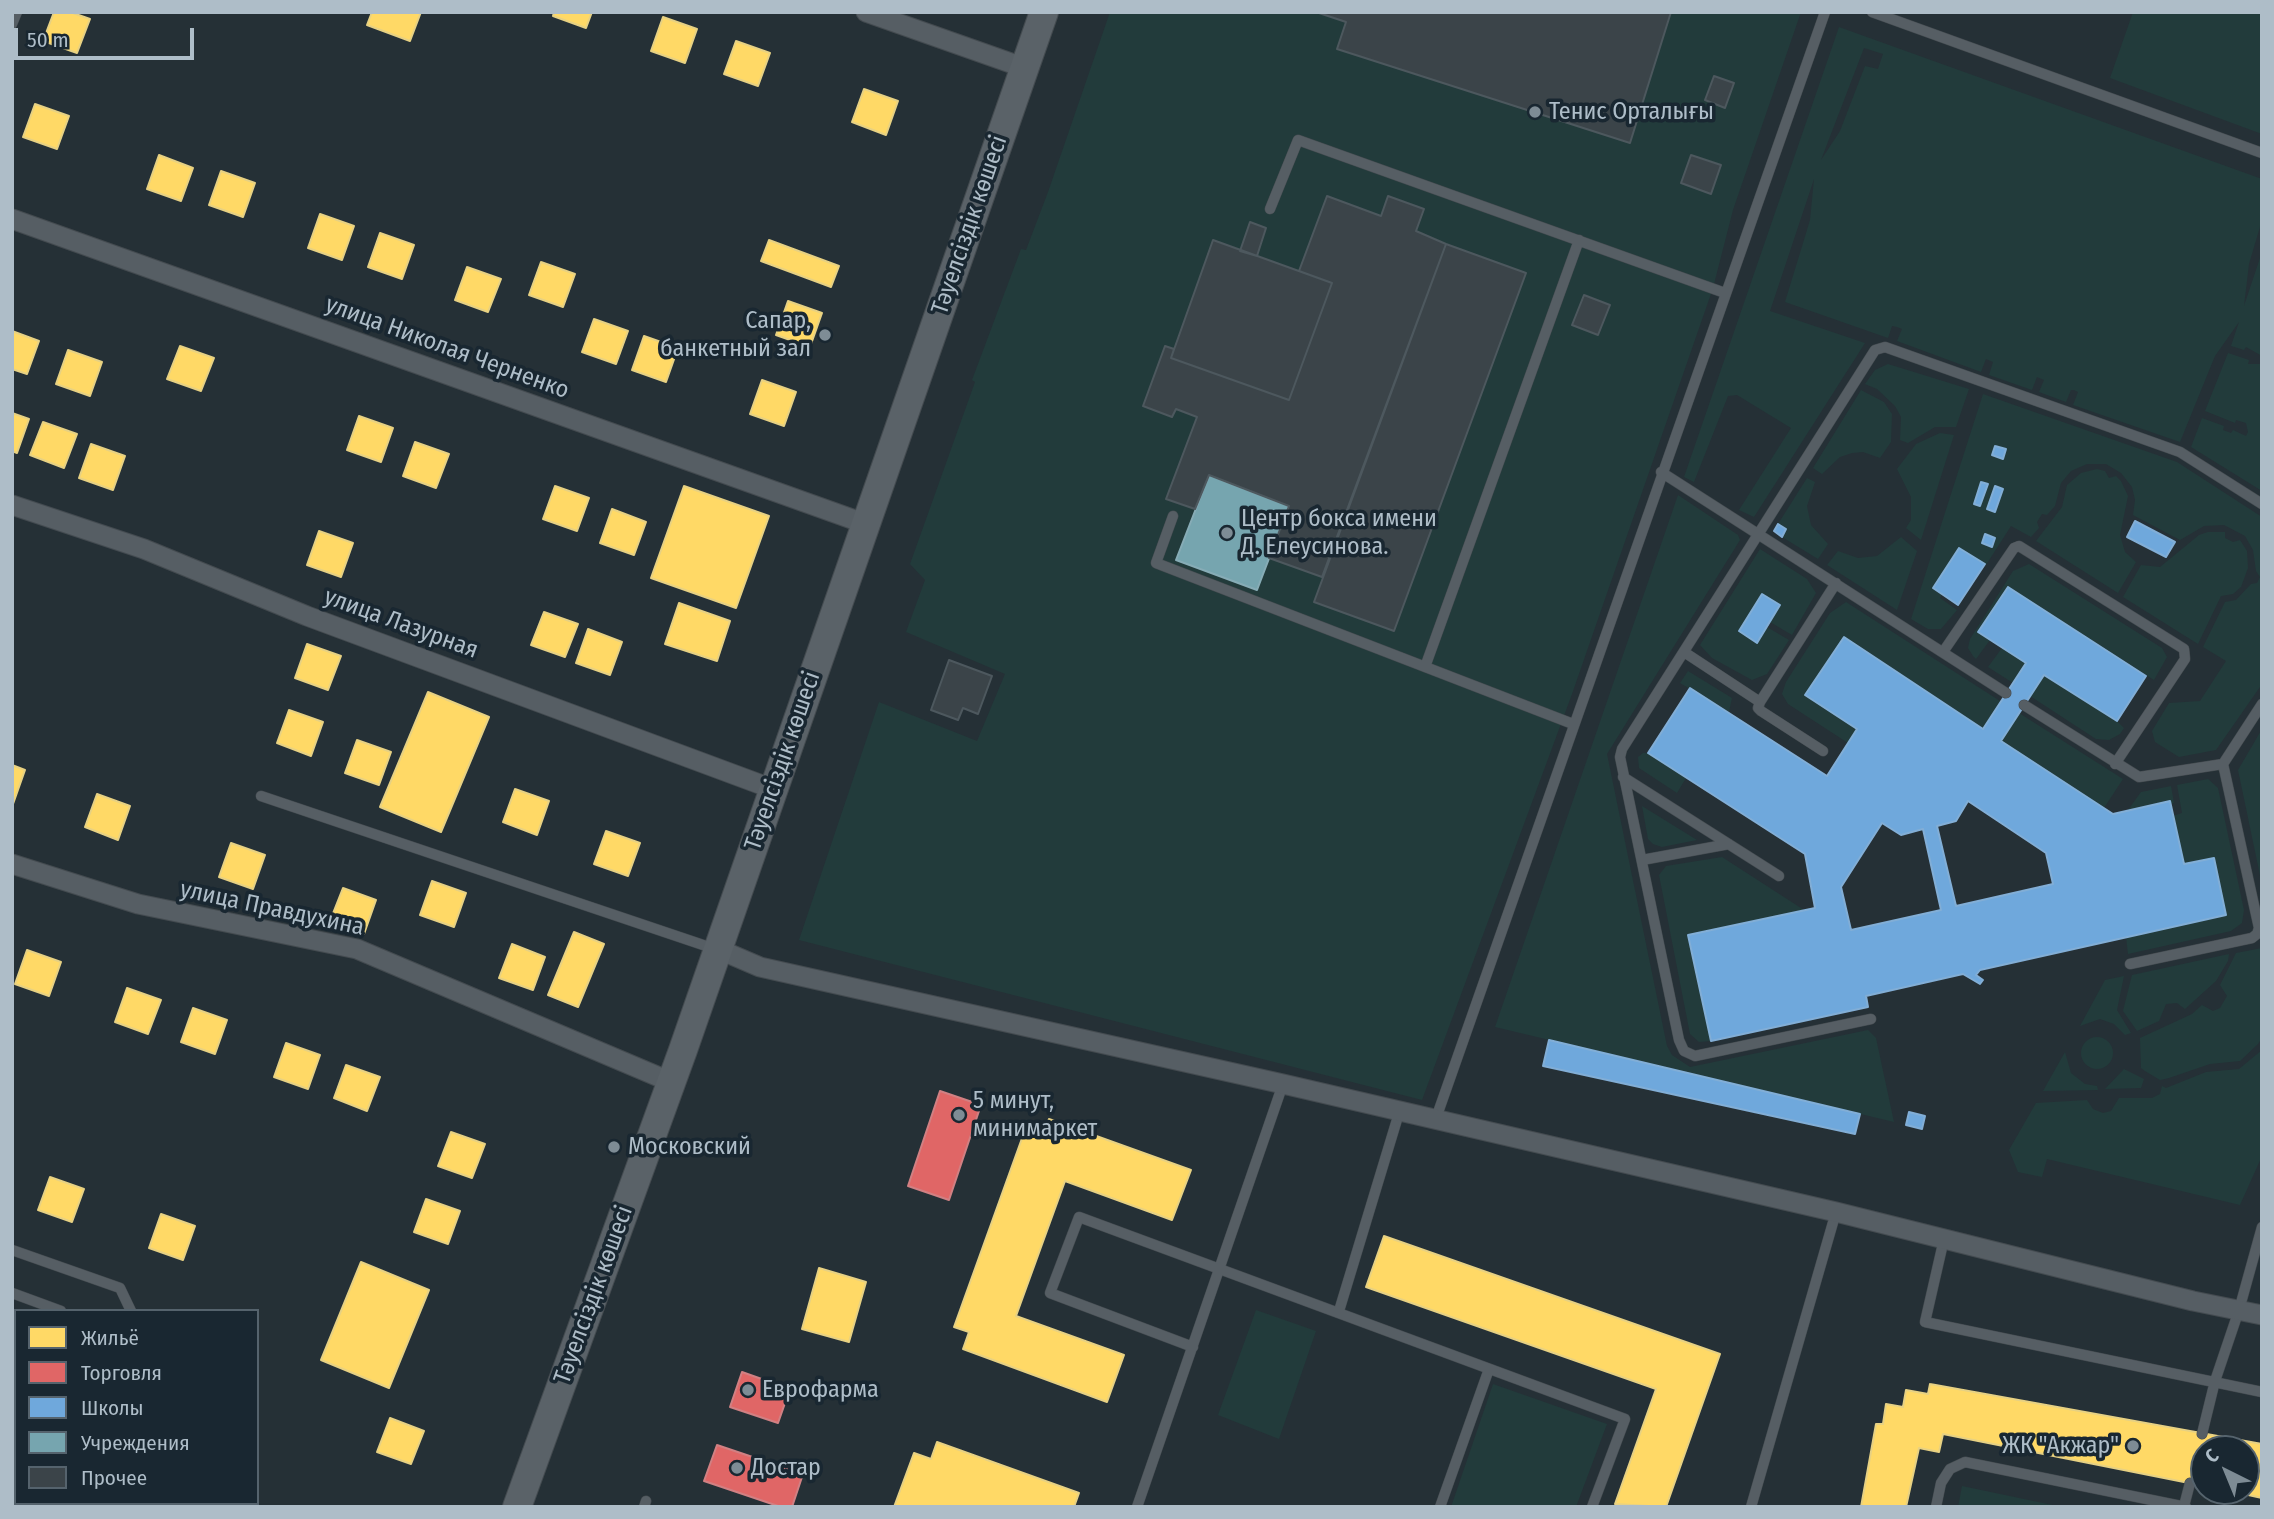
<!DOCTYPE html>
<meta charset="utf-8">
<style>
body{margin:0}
#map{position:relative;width:2274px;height:1519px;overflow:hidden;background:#253036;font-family:"Fira Sans Condensed",sans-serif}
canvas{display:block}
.frame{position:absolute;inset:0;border:14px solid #aebdc8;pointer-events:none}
.legend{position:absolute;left:14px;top:1309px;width:245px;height:196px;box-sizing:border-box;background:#192731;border:2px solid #55636d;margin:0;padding:9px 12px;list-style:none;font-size:21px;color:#aebdc8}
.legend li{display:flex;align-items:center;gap:14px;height:35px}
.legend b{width:35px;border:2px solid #55636d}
.north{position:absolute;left:2190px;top:1435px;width:70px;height:70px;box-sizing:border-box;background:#192731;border:2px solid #55636d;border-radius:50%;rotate:317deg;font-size:19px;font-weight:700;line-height:28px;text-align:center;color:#aebdc8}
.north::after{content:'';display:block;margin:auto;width:24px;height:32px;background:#7e8c95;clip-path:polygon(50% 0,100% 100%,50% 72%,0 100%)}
.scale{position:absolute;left:14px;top:28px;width:180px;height:32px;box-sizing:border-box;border:4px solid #aebdc8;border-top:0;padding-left:9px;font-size:21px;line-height:24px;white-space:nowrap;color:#aebdc8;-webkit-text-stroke:5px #192731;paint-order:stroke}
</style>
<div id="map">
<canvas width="2274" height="1519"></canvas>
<div class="frame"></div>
<ul class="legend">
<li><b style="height:19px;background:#ffd966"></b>Жильё</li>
<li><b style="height:19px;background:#e06666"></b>Торговля</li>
<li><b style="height:19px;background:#6fa8dc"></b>Школы</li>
<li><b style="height:19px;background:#76a5af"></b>Учреждения</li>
<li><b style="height:19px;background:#3b4449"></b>Прочее</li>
</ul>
<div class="north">С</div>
<div class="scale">50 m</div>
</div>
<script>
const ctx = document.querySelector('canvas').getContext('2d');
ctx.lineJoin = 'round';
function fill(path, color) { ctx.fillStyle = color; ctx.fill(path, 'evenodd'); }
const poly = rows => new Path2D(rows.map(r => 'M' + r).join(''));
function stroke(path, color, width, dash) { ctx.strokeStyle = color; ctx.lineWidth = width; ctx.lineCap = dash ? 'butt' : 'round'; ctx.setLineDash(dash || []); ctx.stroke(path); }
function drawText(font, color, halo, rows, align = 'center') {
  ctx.font = font + ' "Fira Sans Condensed",sans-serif'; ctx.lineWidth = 7; ctx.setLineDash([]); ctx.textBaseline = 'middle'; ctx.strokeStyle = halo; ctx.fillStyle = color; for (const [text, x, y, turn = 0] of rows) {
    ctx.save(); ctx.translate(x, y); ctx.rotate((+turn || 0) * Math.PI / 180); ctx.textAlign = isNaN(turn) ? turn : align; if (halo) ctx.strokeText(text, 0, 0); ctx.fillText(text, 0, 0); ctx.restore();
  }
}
fill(poly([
 [1110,12,1801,12,1733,210,1713,288,1572,694,1422,1100,799,940,879,702,977,741,1005,674,906,632,925,580,910,564,975,382,972,380,1021,249,1026,250,1048,192],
 [2133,12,2262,12,2262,134,2110,78],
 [1839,27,2262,179,2262,220,2249,264,2244,306,2262,252,2262,356,2246,347,2244,350,2231,346,2239,322,2215,356,2180,442,2073,405,2078,392,2074,390,2071,390,2066,402,2039,392,2044,380,2037,377,2032,390,1989,375,1993,362,1986,359,1981,372,1897,341,1902,329,1897,327,1892,326,1888,338,1785,302,1810,220,1814,179,1770,311,1865,343,1754,517,1739,510,1791,428,1737,395,1728,396,1694,482,1684,477],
 [1864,48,1883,54,1878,69,1865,66,1840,131,1821,160],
 [2228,353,2249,360,2248,364,2262,364,2262,491,2191,447,2202,418,2224,426,2223,430,2231,433,2233,430,2246,436,2248,432,2246,423,2236,420,2235,423,2205,411],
 [1888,364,1969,389,1956,427,1935,427,1908,443,1900,440,1901,417,1895,406,1877,389,1865,384,1875,370],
 [1861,390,1884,402,1892,414,1891,442,1880,458,1863,452,1852,453,1840,457,1822,474,1813,468],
 [1983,394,2177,462,2262,517,2262,684,2216,750,2179,757,2155,742,2152,731,2169,703,2200,701,2226,661,2203,647,2225,602,2236,600,2251,584,2257,583,2260,577,2256,571,2253,550,2245,536,2224,525,2204,526,2180,540,2133,515,2135,500,2132,487,2121,473,2106,464,2087,464,2071,471,2061,483,2055,506,2047,515,2042,514,2037,522,2039,528,2031,537,2011,526,1986,565,1958,549,1933,588,1942,594,1940,598,1957,610,1941,629,1928,629,1911,619],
 [1940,433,1954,435,1921,540,1906,528,1911,520,1911,497,1897,469,1916,444],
 [2097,469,2105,471,2109,478,2116,476,2121,481,2128,496,2120,535,2125,552,2136,562,2118,593,2036,541,2062,507,2067,485,2081,473],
 [1807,478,1815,482,1807,506,1811,525,1828,544,1818,559,1782,537,1786,529,1778,524],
 [1678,495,1738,535,1740,540,1607,754,1667,1046,1672,1055,1690,1067,1868,1030,1876,1038,1894,1122,1495,1027],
 [2208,532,2225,532,2225,538,2233,542,2240,540,2247,551,2248,568,2241,587,2233,594,2221,596,2198,644,2123,597,2141,565,2160,567,2199,535],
 [1901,537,1917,551,1897,610,1827,565,1838,551,1858,558,1877,556],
 [1760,549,1807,579,1816,593,1792,635,1770,622,1780,605,1762,594,1739,632,1757,642,1767,627,1789,640,1767,674,1752,680,1712,658,1700,645],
 [2029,564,2162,648,2167,657,2154,680,2008,587,1978,632,1990,640,1976,659,1973,656,1968,648,1970,639,2013,571],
 [1846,602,2000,701,1983,729,1844,637,1806,695,1857,729,1848,743,1788,704,1782,694,1786,682,1830,613],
 [2002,648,2026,663,2013,683,1988,667],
 [1688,671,1732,698,1729,712,1680,683],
 [2044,675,2117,721,2124,728,2120,734,2109,740,2096,739,2030,696],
 [2019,713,2123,779,2104,808,2001,741],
 [2262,729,2262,885,2238,770],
 [1643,753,1648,753,1686,778,1677,793,1639,768,1638,757],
 [2208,779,2218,788,2244,910,2242,923,2231,931,2128,954,2126,937,2214,858,2184,864,2173,816,2182,813,2177,785],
 [2171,786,2174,803,2128,810,2141,792],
 [1642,806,1697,840,1662,847,1653,844,1648,839],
 [1722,857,1804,910,1688,935,1711,1041,1699,1042,1690,1034,1659,875,1666,866],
 [2262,948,2262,1038,2258,1044,2240,1061,2210,1064,2169,1078,2160,1080,2145,1071,2141,1068,2140,1038,2192,1014,2202,1005,2213,1011,2220,1008,2227,996,2220,985,2236,953],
 [2229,954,2228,961,2216,981,2185,1009,2177,1003,2166,1004,2159,1021,2137,1031,2123,1011,2132,975],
 [2124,976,2117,1010,2131,1033,2125,1035,2114,1024,2100,1019,2080,1026,2105,980],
 '2081 1053a16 16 0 1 1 32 0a16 16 0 1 1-32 0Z',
 [2262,1050,2262,1156,2240,1205,2047,1159,2042,1177,2018,1172,2009,1150,2036,1103,2087,1100,2093,1109,2103,1113,2111,1111,2119,1098,2152,1098,2160,1094,2162,1086,2166,1088,2206,1072,2239,1069],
 [2065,1052,2071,1073,2085,1084,2097,1086,2098,1090,2043,1091],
 [2124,1069,2144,1079,2141,1088,2105,1089],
 [1256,1310,1316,1331,1279,1439,1218,1415],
 [1493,1384,1607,1424,1576,1507,1451,1507],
 [1962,1486,2062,1507,1958,1507]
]), '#223b3b');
const homes = poly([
 [54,12,70,12,90,19,77,53,43,41,54,12],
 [372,12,421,12,410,41,367,25,372,12],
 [554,12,592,12,586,28,553,16,554,12],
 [663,17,697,29,685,63,651,51,663,17],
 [736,41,770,53,758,86,724,74,736,41],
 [864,89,898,101,886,135,852,122,864,89],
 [35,104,69,116,57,149,23,137,35,104],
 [159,155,193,168,181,201,147,189,159,155],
 [221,171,255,183,243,217,209,205,221,171],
 [320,214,354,226,342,260,308,248,320,214],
 [380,233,414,245,402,279,368,267,380,233],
 [769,240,839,266,831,287,761,261,769,240],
 [541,262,575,274,563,307,529,295,541,262],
 [467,267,501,279,488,312,455,300,467,267],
 [788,301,822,313,810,347,776,335,788,301],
 [594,319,628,331,616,364,582,352,594,319],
 [12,331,39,341,27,374,12,369,12,331],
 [644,336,678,348,666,382,632,370,644,336],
 [180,346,214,358,201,391,167,379,180,346],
 [68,350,102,362,90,396,56,384,68,350],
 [762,380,796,392,784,426,750,414,762,380],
 [12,413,29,419,17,453,12,451,12,413],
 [359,416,393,428,381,462,347,450,359,416],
 [43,422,77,434,64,468,30,455,43,422],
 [415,442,449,454,436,488,403,476,415,442],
 [91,444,125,456,113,490,79,478,91,444],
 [555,486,589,498,577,531,543,519,555,486],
 [684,486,769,516,736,608,651,578,684,486],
 [612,509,646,522,634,555,600,543,612,509],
 [319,531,353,543,341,577,307,565,319,531],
 [679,603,730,621,717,661,665,644,679,603],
 [544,612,578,624,565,657,531,645,544,612],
 [588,629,622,642,610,675,576,663,588,629],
 [307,644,341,656,328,690,295,678,307,644],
 [428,692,489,717,441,832,380,807,428,692],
 [289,710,323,722,311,756,277,743,289,710],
 [357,740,391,752,379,785,345,773,357,740],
 [12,765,25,770,13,804,12,804,12,765],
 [515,789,549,801,537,835,503,822,515,789],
 [97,794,130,806,118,840,85,827,97,794],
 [606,831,640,843,628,876,594,864,606,831],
 [231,843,265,855,253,889,219,877,231,843],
 [432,881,466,893,454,927,420,915,432,881],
 [343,888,376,900,364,934,330,921,343,888],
 [574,932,604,944,578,1007,548,995,574,932],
 [512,944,545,957,533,990,499,978,512,944],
 [27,950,61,962,49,996,15,984,27,950],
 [127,988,161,1000,148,1034,115,1022,127,988],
 [193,1008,227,1020,215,1054,181,1042,193,1008],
 [286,1043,320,1055,308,1089,274,1077,286,1043],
 [346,1065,380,1077,367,1111,334,1098,346,1065],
 [1049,1119,1191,1170,1172,1220,1065,1181,1016,1316,1124,1355,1107,1402,963,1349,969,1332,954,1327,1025,1130,1042,1136,1049,1119],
 [451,1132,485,1144,472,1178,438,1166,451,1132],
 [50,1177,84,1189,72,1222,38,1210,50,1177],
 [426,1199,460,1211,448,1244,414,1232,426,1199],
 [161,1214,195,1226,183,1260,149,1248,161,1214],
 [1384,1236,1720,1354,1666,1507,1615,1504,1656,1389,1366,1287,1384,1236],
 [361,1262,429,1290,389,1388,321,1360,361,1262],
 [819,1268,866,1282,849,1342,802,1329,819,1268],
 [1930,1384,2262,1444,2262,1498,2230,1491,2246,1491,2246,1449,2204,1449,2204,1486,1943,1434,1939,1452,1919,1448,1906,1507,1861,1507,1876,1424,1883,1424,1886,1404,1903,1407,1906,1390,1928,1394,1930,1384],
 [390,1418,424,1431,411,1464,377,1452,390,1418],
 [937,1442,1079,1493,1074,1507,894,1507,914,1453,931,1459,937,1442]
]);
fill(homes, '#ffd966');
stroke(homes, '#e7d183', 2);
const shops = poly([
 [940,1091,981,1105,949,1200,908,1186,940,1091],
 [742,1372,790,1389,778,1423,730,1407,742,1372],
 [717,1445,803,1474,792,1507,781,1507,704,1481,717,1445]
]);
fill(shops, '#e06666');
stroke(shops, '#d18083', 2);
const schools = poly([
 [1995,446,2006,449,2003,459,1992,455,1995,446],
 [1981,482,1988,484,1980,506,1974,504,1981,482],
 [1995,486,2003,489,1995,512,1987,509,1995,486],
 [2135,521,2175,542,2166,557,2127,537,2135,521],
 [1778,524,1786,529,1782,537,1774,531,1778,524],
 [1985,534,1995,538,1992,547,1982,543,1985,534],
 [1959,548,1985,564,1958,605,1933,588,1959,548],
 [2008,587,2146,676,2117,721,2044,675,2001,741,2113,814,2170,801,2184,864,2214,858,2226,915,1980,970,1976,975,1983,980,1980,984,1963,974,1866,996,1868,1007,1711,1041,1688,935,1815,908,1805,854,1648,753,1690,688,1827,776,1857,729,1805,695,1844,637,1983,729,2026,663,1978,632,2008,587],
 [1968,801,2046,853,2053,884,1956,906,1937,826,1956,821,1968,801],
 [1882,823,1901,835,1923,829,1941,910,1851,930,1841,887,1882,823],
 [1762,594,1780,605,1757,643,1739,631,1762,594],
 [1549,1040,1860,1114,1855,1134,1543,1066,1549,1040],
 [1909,1112,1925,1116,1922,1129,1906,1125,1909,1112]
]);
fill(schools, '#6fa8dc');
stroke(schools, '#82aed6', 2);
const public = poly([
 [1209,475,1289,506,1257,590,1176,560,1209,475]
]);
fill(public, '#76a5af');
stroke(public, '#87acb6', 2);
const building = poly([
 [1316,12,1671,12,1630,143,1337,49,1346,22,1316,12],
 [1714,76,1734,83,1725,108,1705,100,1714,76],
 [1691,155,1721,165,1711,194,1681,183,1691,155],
 [1327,196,1381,216,1388,196,1424,209,1416,231,1446,244,1322,577,1269,558,1289,506,1209,475,1195,509,1166,499,1197,417,1176,409,1172,417,1143,406,1165,346,1174,349,1171,358,1289,400,1332,283,1299,271,1327,196],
 [1250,222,1266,228,1257,256,1240,251,1250,222],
 [1213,240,1332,283,1289,400,1171,358,1213,240],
 [1446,244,1526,273,1394,631,1314,602,1446,244],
 [1584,295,1610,305,1598,335,1572,325,1584,295],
 [949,660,992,676,978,714,963,708,958,720,931,710,949,660]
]);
fill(building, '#3b4449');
stroke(building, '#4d585e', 2);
const service = poly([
 [1872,12,2262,153],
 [12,24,17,12],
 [1270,209,1298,140,1725,293],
 [1661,472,2006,693],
 [1173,516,1156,563,1573,724],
 [1684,652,1760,702,1758,708,1761,711,1823,751],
 [1943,652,2014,548,2019,546,2184,649,2185,659,2115,764],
 [1425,667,1579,240],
 [1760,702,1836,583],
 [2024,705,2139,777,2223,764],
 [1623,777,1779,876],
 [261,796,715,949],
 [1642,860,1729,844],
 [2130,964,2252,938,2257,934,2259,928,2223,764,2262,704],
 [1871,1019,1695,1056,1684,1051,1679,1040,1620,757,1622,749,1875,350,1885,347,2180,452,2262,504],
 [1435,1121,1825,12],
 [1944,1239,1925,1322,2262,1392],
 [12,1250,120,1288,131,1311],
 [12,1293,61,1311],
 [1339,1311,1399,1113],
 [1193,1347,1050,1293,1079,1217,1625,1419,1592,1507],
 [2202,1434,2215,1381,2239,1310,2262,1227],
 [2184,1506,2190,1483],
 [644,1507,646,1501],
 [1137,1507,1283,1084],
 [1440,1507,1489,1369],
 [1751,1507,1836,1212],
 [1936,1507,1941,1483,1950,1469,1965,1462,2186,1507]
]);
const minor = poly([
 [866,12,1025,68],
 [12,219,866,524],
 [12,505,144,549,307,616,773,789],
 [12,864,138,904,357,949,671,1082],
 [718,949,760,967,1283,1084,1836,1212,2193,1301,2262,1315]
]);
const secondary = poly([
 [517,1507,683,1050,1044,12]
]);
stroke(service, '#444b50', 11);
stroke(minor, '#444b50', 21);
stroke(secondary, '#444b50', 30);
stroke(service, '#565e64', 10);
stroke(minor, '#565e64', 19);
stroke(secondary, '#5a6268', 28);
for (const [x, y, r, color] of [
 [1535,112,7,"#7e8c95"],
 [825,335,7,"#7e8c95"],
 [1227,533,7,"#7e8c95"],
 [959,1115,7,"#7e8c95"],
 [614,1147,7,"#7e8c95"],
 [748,1390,7,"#7e8c95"],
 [2133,1446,7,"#7e8c95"],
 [737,1468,7,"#7e8c95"]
]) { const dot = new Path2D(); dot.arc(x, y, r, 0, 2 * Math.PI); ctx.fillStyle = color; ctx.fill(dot); stroke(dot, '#192731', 2.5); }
drawText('24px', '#aebdc8', '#192731', [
 ["Тенис Орталығы",1549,112],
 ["Сапар,",811,321,"right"],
 ["банкетный зал",811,349,"right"],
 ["Центр бокса имени",1241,519],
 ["Д. Елеусинова.",1241,547],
 ["5 минут,",973,1101],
 ["минимаркет",973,1129],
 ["Московский",628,1147],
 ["Еврофарма",762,1390],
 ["ЖК \"Акжар\"",2119,1446,"right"],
 ["Достар",751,1468]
], 'left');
drawText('24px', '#aebdc8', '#192731', [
 ["Тәуелсіздік көшесі",970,225,-71],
 ["улица Николая Черненко",447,348,20],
 ["улица Лазурная",401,624,20],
 ["Тәуелсіздік көшесі",783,761,-71],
 ["улица Правдухина",272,909,12],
 ["Тәуелсіздік көшесі",594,1295,-70]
]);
</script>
